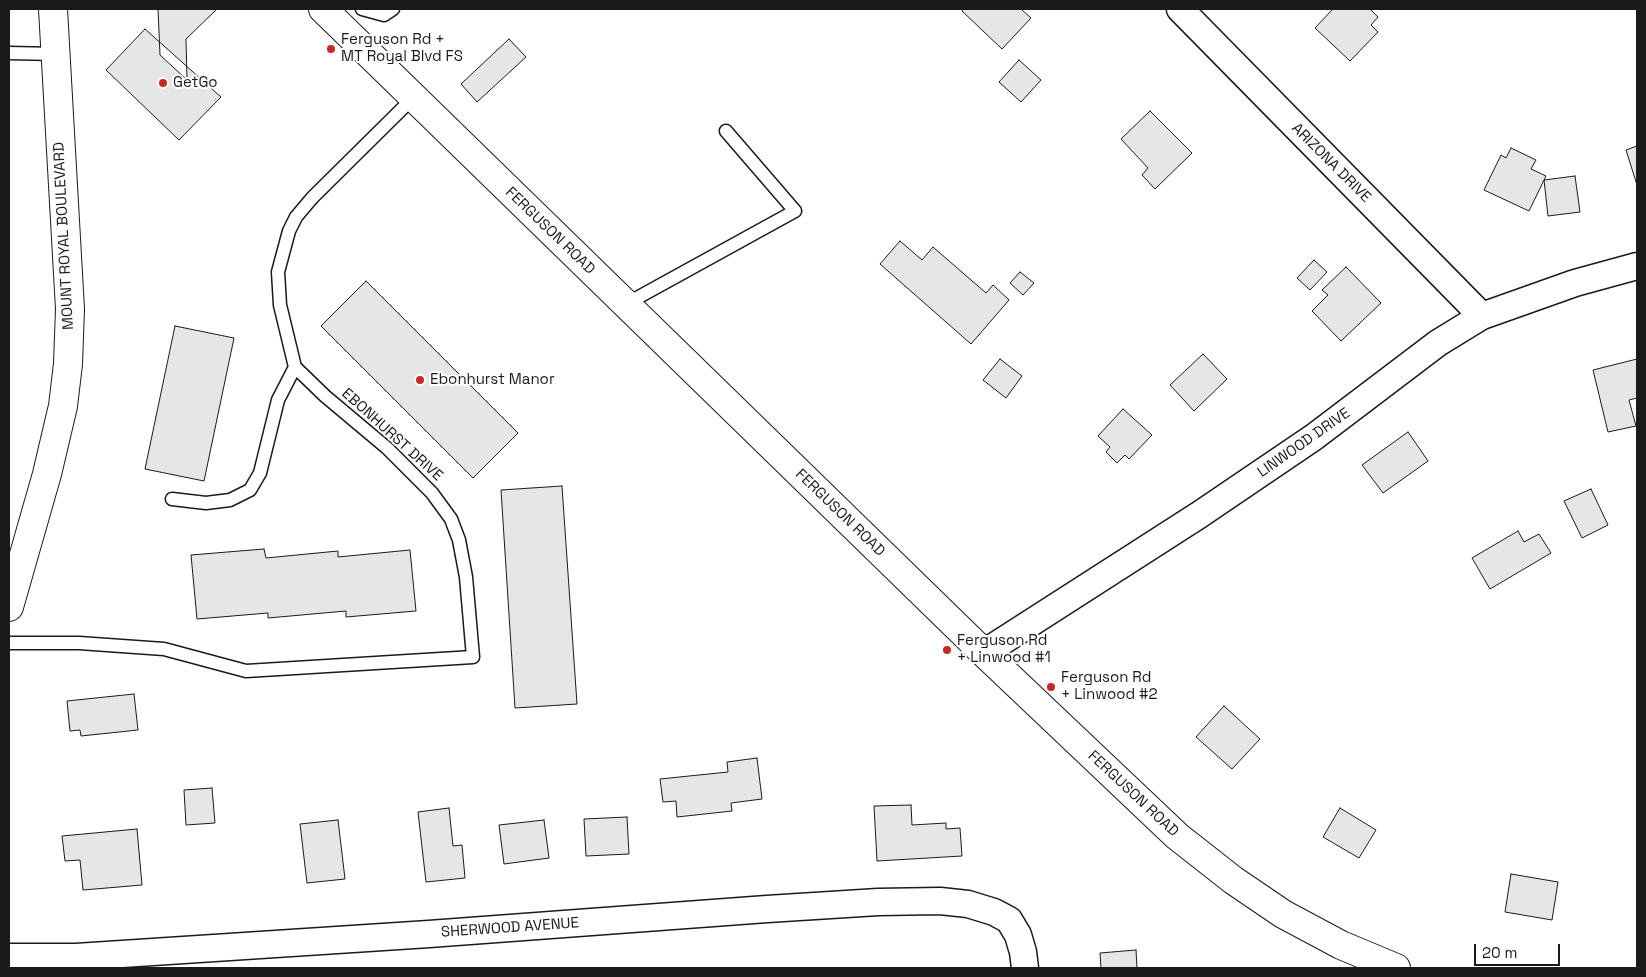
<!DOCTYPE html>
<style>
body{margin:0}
#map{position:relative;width:1646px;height:977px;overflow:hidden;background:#fff;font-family:"Space Grotesk",sans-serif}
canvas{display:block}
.frame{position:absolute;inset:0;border:10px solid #1a1a1a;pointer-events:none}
.scale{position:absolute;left:1474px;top:944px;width:86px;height:22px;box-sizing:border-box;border:2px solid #1a1a1a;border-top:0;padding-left:6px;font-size:15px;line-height:18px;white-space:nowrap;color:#1a1a1a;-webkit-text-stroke:4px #fff;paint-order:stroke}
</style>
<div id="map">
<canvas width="1646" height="977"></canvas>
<div class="frame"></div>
<div class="scale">20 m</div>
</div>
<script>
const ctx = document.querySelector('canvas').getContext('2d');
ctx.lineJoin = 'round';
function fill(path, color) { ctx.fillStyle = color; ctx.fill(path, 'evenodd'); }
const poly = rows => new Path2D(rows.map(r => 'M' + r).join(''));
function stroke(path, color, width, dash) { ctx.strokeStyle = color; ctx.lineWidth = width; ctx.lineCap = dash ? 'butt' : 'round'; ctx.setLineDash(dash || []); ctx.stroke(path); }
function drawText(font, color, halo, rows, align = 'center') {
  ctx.font = font + ' "Space Grotesk",sans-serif'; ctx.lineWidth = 4; ctx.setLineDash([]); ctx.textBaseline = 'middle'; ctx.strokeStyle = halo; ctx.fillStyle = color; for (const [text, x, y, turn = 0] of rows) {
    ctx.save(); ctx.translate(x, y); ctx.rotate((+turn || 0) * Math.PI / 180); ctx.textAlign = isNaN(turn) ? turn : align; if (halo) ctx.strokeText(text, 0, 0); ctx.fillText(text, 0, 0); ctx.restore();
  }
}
const building = poly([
 [158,9,217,9,186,39,187,80,160,55,158,9],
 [963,9,1021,9,1031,18,1002,49,962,11,963,9],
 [1333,9,1370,9,1378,17,1371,25,1378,32,1350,61,1315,28,1333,9],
 [145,29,221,97,179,140,106,70,145,29],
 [509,39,526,57,477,102,461,84,509,39],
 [1019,60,1041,80,1021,102,999,82,1019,60],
 [1150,111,1192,153,1155,189,1142,175,1148,168,1121,139,1150,111],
 [1637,146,1637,185,1626,150,1637,146],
 [1511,148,1536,160,1531,169,1546,176,1529,211,1484,190,1501,155,1506,158,1511,148],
 [1575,176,1580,212,1548,216,1544,180,1575,176],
 [900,241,922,260,933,247,986,293,993,285,1009,300,971,344,880,264,900,241],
 [1314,260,1327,272,1310,290,1297,278,1314,260],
 [1346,267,1381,303,1341,341,1312,311,1328,295,1322,290,1346,267],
 [1020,272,1034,283,1023,295,1010,283,1020,272],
 [366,281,518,433,473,478,321,326,366,281],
 [175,326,234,338,204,481,145,469,175,326],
 [1203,354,1227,379,1194,411,1170,385,1203,354],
 [1000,359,1022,376,1006,398,983,380,1000,359],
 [1637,359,1637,398,1629,400,1636,426,1608,432,1593,370,1637,359],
 [1123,409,1152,435,1129,459,1125,455,1117,463,1106,452,1110,447,1098,436,1123,409],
 [1408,432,1428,461,1383,493,1362,465,1408,432],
 [562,486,577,704,515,708,501,490,562,486],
 [1591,489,1608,525,1582,538,1564,501,1591,489],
 [1518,531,1524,542,1539,534,1551,553,1490,589,1472,558,1518,531],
 [264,549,266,558,338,551,338,557,410,550,416,611,346,617,346,611,268,618,268,613,197,619,191,555,264,549],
 [134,694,138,730,81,736,80,730,70,731,67,701,134,694],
 [1224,706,1260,739,1232,769,1196,737,1224,706],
 [757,758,762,799,731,803,732,811,677,817,676,801,663,802,660,779,728,772,727,762,757,758],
 [212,788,215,823,186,825,184,790,212,788],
 [911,805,912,825,946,823,946,829,960,828,962,856,877,861,874,806,911,805],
 [449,808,453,846,462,845,465,878,426,882,418,812,449,808],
 [1340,808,1376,830,1359,858,1323,837,1340,808],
 [627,817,629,854,586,856,584,819,627,817],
 [338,820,345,879,307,883,300,824,338,820],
 [544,820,549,858,504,864,499,825,544,820],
 [137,829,142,885,83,890,80,860,65,861,62,836,137,829],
 [1511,874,1558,882,1552,920,1505,912,1511,874],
 [1136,950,1137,968,1101,968,1100,953,1136,950]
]);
fill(building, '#e6e6e6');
stroke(building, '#1a1a1a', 1);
const lane = poly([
 [362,9,384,15,393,9],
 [9,53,56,54],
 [626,304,795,211,726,131],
 [172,499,206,503,230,500,250,490,260,473,278,400,295,367],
 [9,643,79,643,164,649,246,671,473,657,466,577,459,540,451,519,432,493,387,448,325,396,295,367,280,305,278,272,289,231,296,217,312,198,414,97]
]);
const street = poly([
 [1180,9,1482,316],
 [984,653,1199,515,1314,437,1438,343,1482,316,1575,283,1637,266],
 [9,957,76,957,429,934,767,909,878,902,940,901,968,904,994,912,1009,920,1018,935,1023,952,1025,968]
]);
const secondary = poly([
 [323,9,984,653,1177,836,1233,880,1283,914,1341,945,1396,968],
 [9,607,47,474,63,406,68,364,70,309,53,9]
]);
stroke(lane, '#1a1a1a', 15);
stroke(street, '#1a1a1a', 29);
stroke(secondary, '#1a1a1a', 30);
stroke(lane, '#fff', 12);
stroke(street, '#fff', 26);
stroke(secondary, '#fff', 28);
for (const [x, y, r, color] of [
 [331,49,5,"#c62828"],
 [163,83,5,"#c62828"],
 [420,380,5,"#c62828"],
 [947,650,5,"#c62828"],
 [1051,687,5,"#c62828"]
]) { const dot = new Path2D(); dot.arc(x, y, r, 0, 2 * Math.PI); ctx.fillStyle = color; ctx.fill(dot); stroke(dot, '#fff', 2); }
drawText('15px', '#1a1a1a', '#fff', [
 ["Ferguson Rd +",341,40],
 ["MT Royal Blvd FS",341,57],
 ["GetGo",173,83],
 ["Ebonhurst Manor",430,380],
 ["Ferguson Rd",957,641],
 ["+ Linwood #1",957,658],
 ["Ferguson Rd",1061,678],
 ["+ Linwood #2",1061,695]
], 'left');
drawText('15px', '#1a1a1a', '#fff', [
 ["ARIZONA DRIVE",1331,163,45],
 ["FERGUSON ROAD",550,231,44],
 ["MOUNT ROYAL BOULEVARD",64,236,-93],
 ["EBONHURST DRIVE",392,435,42],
 ["LINWOOD DRIVE",1304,443,-35],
 ["FERGUSON ROAD",840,513,44],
 ["FERGUSON ROAD",1133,794,43],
 ["SHERWOOD AVENUE",510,928,-4]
]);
</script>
